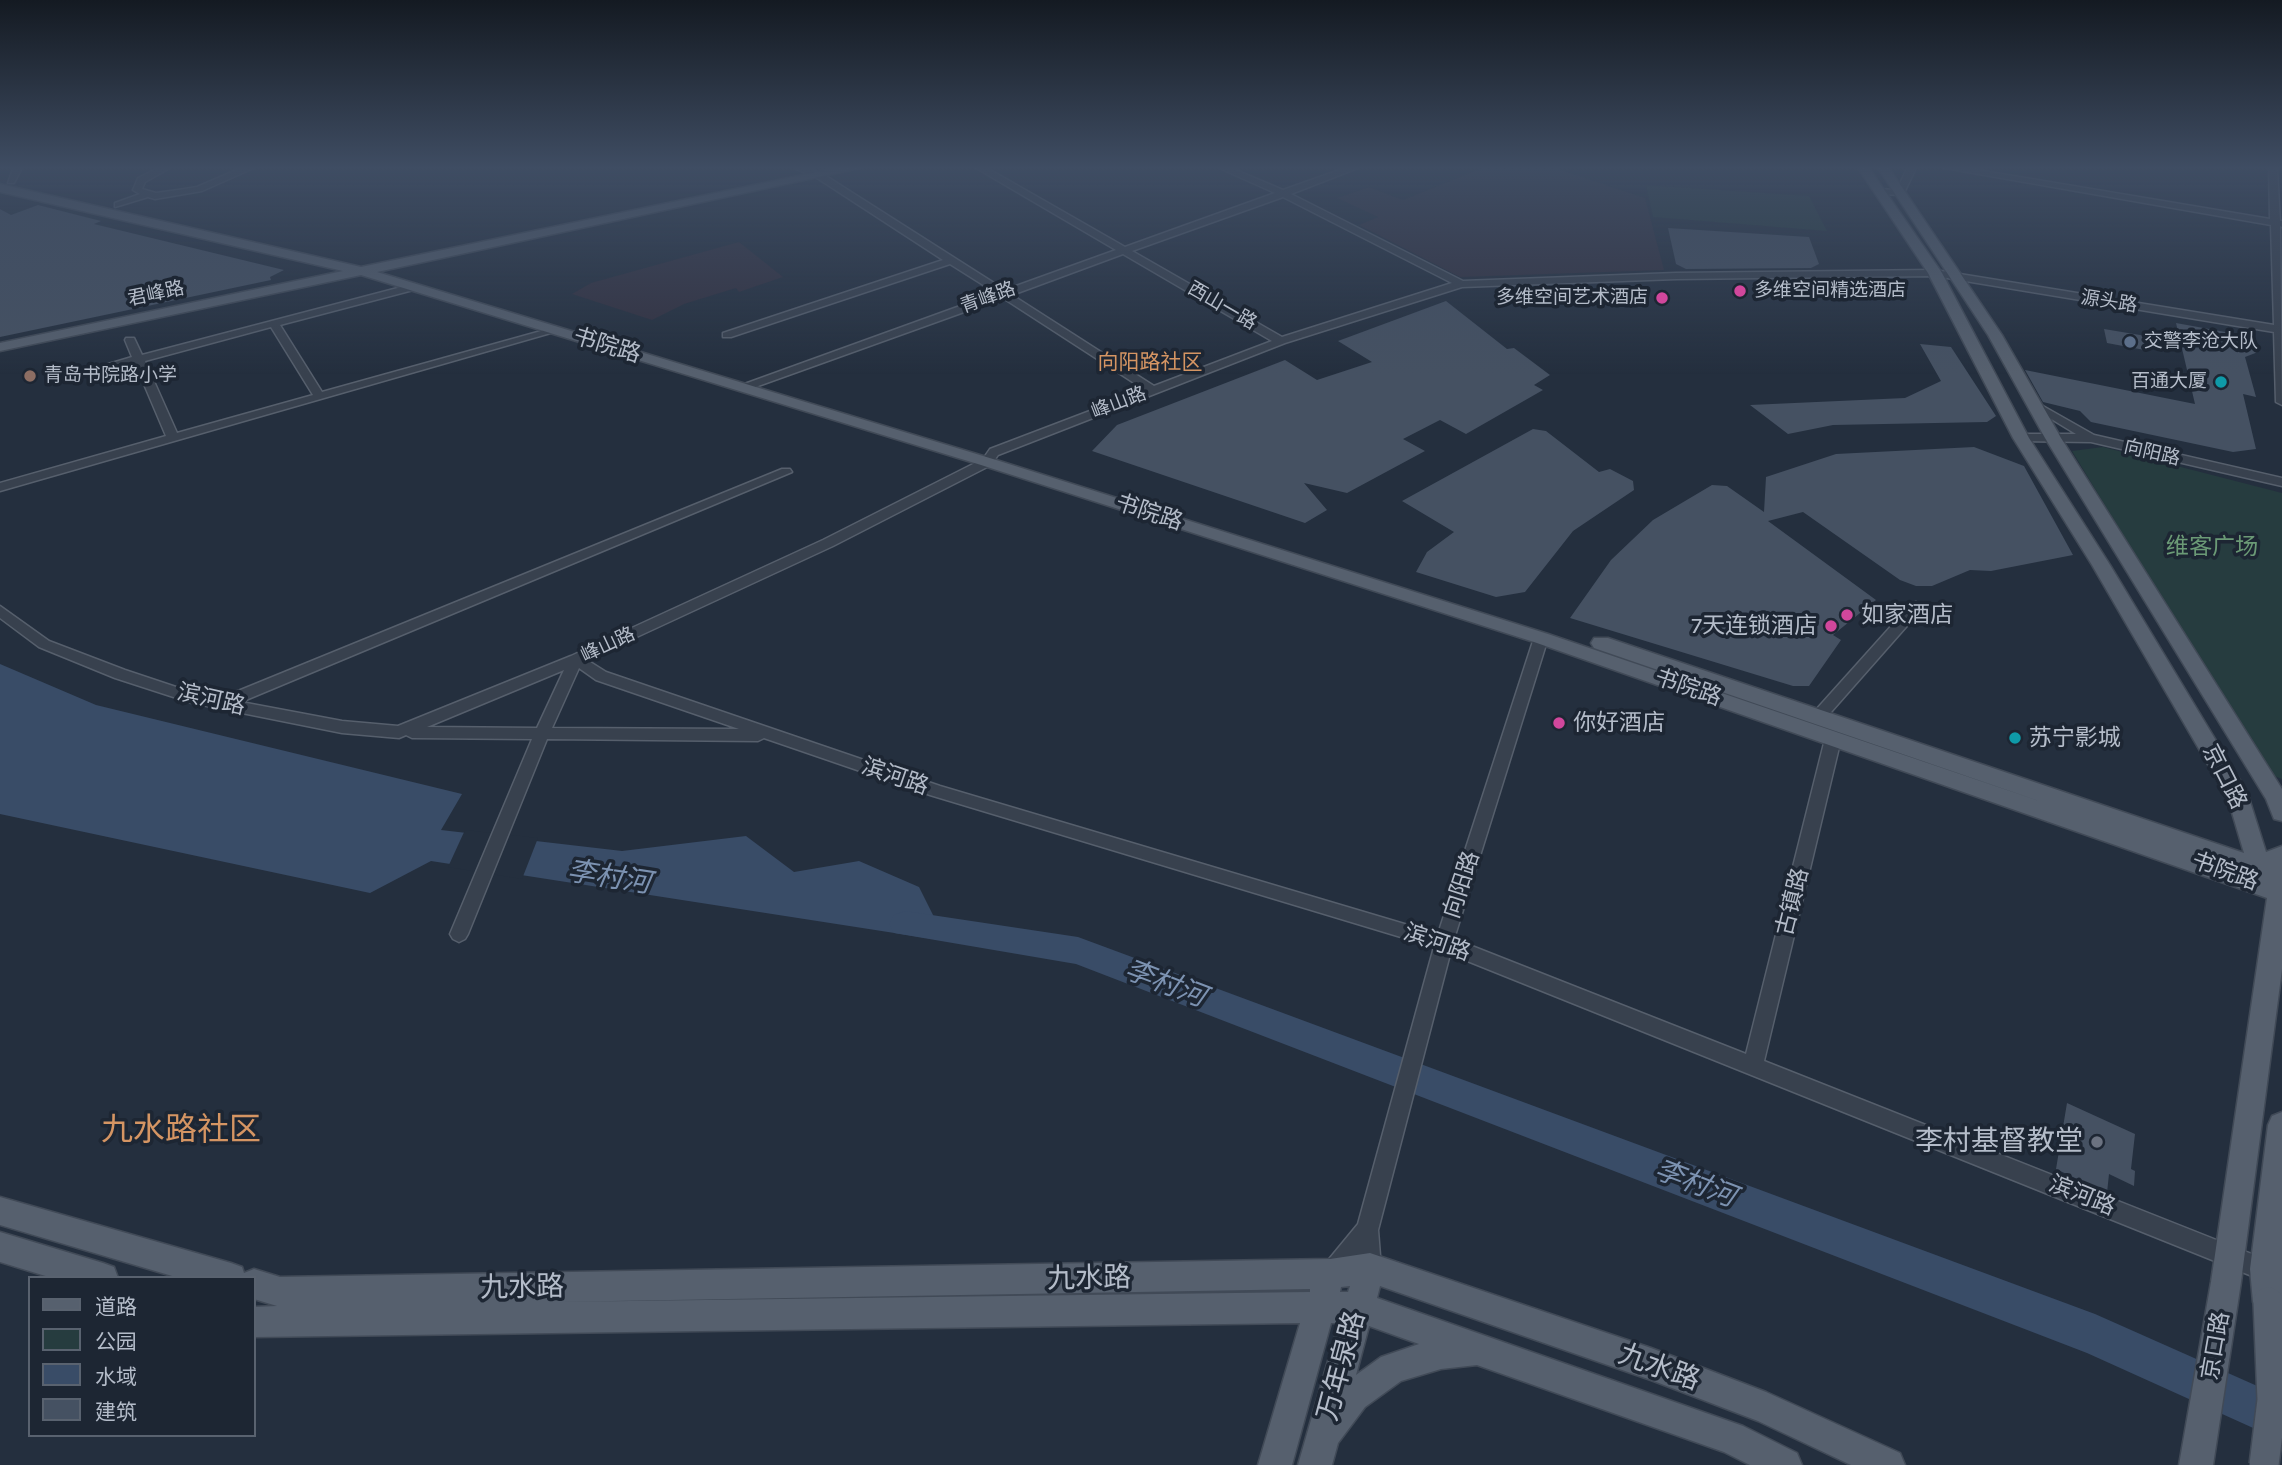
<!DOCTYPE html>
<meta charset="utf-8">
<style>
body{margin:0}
#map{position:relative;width:2282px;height:1465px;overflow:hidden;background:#242f3e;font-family:Karla,"Noto Sans SC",sans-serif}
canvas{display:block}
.legend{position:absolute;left:28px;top:1276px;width:228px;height:161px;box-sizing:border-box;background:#1d2633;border:2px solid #59626f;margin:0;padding:9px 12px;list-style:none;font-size:21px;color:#b4bcc9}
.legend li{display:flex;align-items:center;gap:14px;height:35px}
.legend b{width:35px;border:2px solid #59626f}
</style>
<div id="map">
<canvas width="2282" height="1465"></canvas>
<ul class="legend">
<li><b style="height:9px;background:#56606e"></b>道路</li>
<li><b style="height:19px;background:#263c3f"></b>公园</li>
<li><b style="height:19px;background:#394c67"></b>水域</li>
<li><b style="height:19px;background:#455162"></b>建筑</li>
</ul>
</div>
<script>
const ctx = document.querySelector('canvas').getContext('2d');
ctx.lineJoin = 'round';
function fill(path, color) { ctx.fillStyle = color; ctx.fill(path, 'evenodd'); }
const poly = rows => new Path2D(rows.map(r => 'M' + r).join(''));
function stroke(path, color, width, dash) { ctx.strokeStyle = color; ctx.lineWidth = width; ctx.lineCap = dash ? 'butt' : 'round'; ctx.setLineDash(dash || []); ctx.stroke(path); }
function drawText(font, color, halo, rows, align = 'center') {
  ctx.font = font + ' Karla,"Noto Sans SC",sans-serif'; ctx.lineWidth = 7; ctx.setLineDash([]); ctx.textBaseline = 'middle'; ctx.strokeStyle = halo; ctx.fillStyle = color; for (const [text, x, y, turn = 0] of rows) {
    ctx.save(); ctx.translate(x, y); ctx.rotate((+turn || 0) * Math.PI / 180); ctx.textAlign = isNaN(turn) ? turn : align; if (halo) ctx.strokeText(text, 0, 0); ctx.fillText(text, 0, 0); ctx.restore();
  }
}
fill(poly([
 [1482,168,1555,168,1645,198,1664,270,1460,277,1359,225,1378,217,1337,198,1369,187,1403,200],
 [739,242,783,277,739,292,736,288,684,304,652,320,572,294,591,283]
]), '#32303f');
fill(poly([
 [1646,185,1809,196,1827,231,1653,217],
 [2103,447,2282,493,2282,779,2267,773,2072,451]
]), '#263c3f');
fill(poly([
 [0,664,96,705,462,794,441,830,622,851,746,836,794,872,859,861,919,887,946,941,431,861,370,893,0,814]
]), '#394c67');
fill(poly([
 [465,830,538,838,522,879,448,867]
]), '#242f3e');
fill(poly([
 [905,911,1078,937,2095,1314,2282,1397,2282,1441,2087,1353,1076,964,894,933,889,924,894,915,905,911]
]), '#394c67');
fill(poly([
 [38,205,101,221,94,224,284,270,270,277,271,280,0,337,0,209,11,215],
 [1668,228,1809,237,1819,264,1811,268,1686,269,1676,264],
 [1446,301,1507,349,1514,348,1550,375,1534,385,1543,390,1466,434,1440,420,1403,439,1425,451,1347,493,1304,483,1327,510,1305,523,1092,451,1117,425,1285,360,1317,380,1372,362,1338,341],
 [2176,323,2253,337,2258,352,2245,357,2256,397,2243,394,2256,449,2233,452,2091,422,2080,411,2043,402,2025,370,2195,404],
 [2104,329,2146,336,2150,351,2107,343],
 [1920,344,1951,347,1996,416,1987,422,1833,425,1788,434,1750,405,1905,398,1941,381],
 [1533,429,1546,431,1599,472,1610,469,1633,481,1634,490,1573,531,1525,592,1496,597,1416,572,1427,552,1454,532,1402,501],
 [1974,447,2024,466,2073,555,1991,571,1970,570,1932,586,1916,586,1900,580,1803,512,1768,521,1876,600,1833,635,1841,640,1809,686,1793,686,1570,618,1611,560,1653,520,1712,485,1727,486,1764,512,1766,477,1836,454],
 [2067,1103,2135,1134,2131,1169,2135,1171,2134,1186,2109,1174,2107,1193,2056,1169]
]), '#455162');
const minor = poly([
 [13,168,22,168,14,183,8,183,13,168],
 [158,168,170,168,145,182,142,189,156,193,178,190,197,187,241,168,254,168,202,191,155,199,148,197,115,207,115,203,140,194,133,190,138,178,158,168],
 [794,168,807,168,823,174,1005,290,1116,250,976,168,987,168,1125,247,1275,193,1219,168,1231,168,1283,190,1345,168,1358,168,1291,194,1463,281,1676,273,1935,270,2274,325,2271,225,1944,168,1966,168,2270,219,2269,168,2277,168,2280,221,2282,221,2282,227,2280,226,2282,405,2276,402,2274,332,1935,276,1676,279,1462,287,1285,343,998,455,991,465,833,546,587,660,606,672,940,786,1438,934,1534,638,1541,633,1546,635,1548,638,1454,939,1746,1054,1825,739,1827,735,1839,735,1841,739,1764,1061,2282,1266,2282,1288,1450,954,1378,1230,1381,1268,1378,1276,1370,1279,1362,1276,1358,1259,1341,1280,1333,1283,1325,1280,1322,1272,1325,1264,1358,1224,1434,947,930,795,764,738,758,741,547,739,468,934,465,939,459,942,453,939,450,934,532,739,412,738,406,735,399,738,342,733,192,703,115,678,39,647,0,618,0,606,49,641,125,670,194,693,221,698,782,469,790,469,792,472,241,702,342,721,398,726,571,656,823,540,983,459,990,449,1145,390,1003,298,747,390,739,390,739,386,996,293,950,264,731,337,723,337,723,333,943,260,817,178,794,168],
 [1283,197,1452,283,1282,337,1132,251,1283,197],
 [1123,254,1272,341,1154,386,1012,295,1123,254],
 [579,668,596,680,739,729,552,728,579,668],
 [564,670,537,728,427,727,564,670],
 [1907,168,1916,168,1903,195,1876,194,1875,192,1879,189,1897,190,1907,168],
 [413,284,418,287,417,289,280,325,322,392,552,328,561,330,0,491,0,483,166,436,135,363,81,377,75,374,132,357,125,340,126,338,134,338,142,355,413,284],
 [271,327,313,395,177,433,145,361,271,327],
 [2034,401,2094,435,2282,478,2282,486,2091,442,2017,441,2015,438,2021,434,2076,434,2030,406,2028,404,2034,401],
 [1916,602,1923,607,1921,610,1824,720,1814,720,1811,716,1814,712,1911,604,1916,602]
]);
const major = poly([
 [836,168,860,168,377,272,993,459,1548,634,2045,803,1594,648,1591,643,1594,638,1608,638,2244,853,2228,799,2092,565,2013,438,1928,273,1858,168,1869,168,1942,273,2029,438,2110,565,2247,792,2266,852,2282,846,2282,969,2241,1282,2213,1465,2179,1465,2211,1282,2267,898,1534,642,981,465,361,275,0,351,0,343,343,271,0,192,0,184,361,267,836,168],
 [1878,168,1889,168,2002,335,2061,438,2282,789,2282,821,2274,819,2266,799,2045,438,1988,335,1878,168],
 [2282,1112,2282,1305,2279,1313,2268,1317,2257,1313,2253,1302,2250,1269,2268,1125,2272,1116,2282,1112],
 [0,1197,231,1263,242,1267,244,1273,254,1269,280,1277,1330,1259,1370,1253,1651,1348,1766,1392,1900,1453,1905,1465,1851,1465,1758,1421,1651,1380,1380,1286,1377,1298,1743,1426,1797,1453,1802,1465,1750,1465,1724,1452,1477,1365,1441,1369,1401,1381,1365,1407,1338,1443,1332,1465,1298,1465,1339,1323,1331,1323,1292,1465,1258,1465,1300,1323,254,1337,254,1307,277,1306,254,1299,254,1278,179,1278,0,1225,0,1197],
 [1350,1286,1348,1292,1340,1292,1341,1287,1350,1286],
 [1310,1289,1310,1292,555,1302,1310,1289],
 [1369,1326,1419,1344,1381,1357,1356,1375,1369,1326],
 [0,1232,103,1263,114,1267,118,1278,52,1278,0,1262,0,1232]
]);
stroke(minor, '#565f6c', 3);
stroke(major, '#414a57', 3);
fill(minor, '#38414e');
fill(major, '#56606e');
const majorBridge = poly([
 [2264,1465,2272,1400,2268,1302]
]);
stroke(majorBridge, '#414a57', 32, []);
stroke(majorBridge, '#56606e', 29);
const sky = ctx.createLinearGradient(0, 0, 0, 374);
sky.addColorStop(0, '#141a22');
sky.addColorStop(0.45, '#3f4d63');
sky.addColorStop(1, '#3f4d6300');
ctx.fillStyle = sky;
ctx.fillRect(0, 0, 2282, 374);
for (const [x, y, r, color] of [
 [1740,291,7,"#d1479c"],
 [1662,298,7,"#d1479c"],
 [2130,342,7,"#5c6f8a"],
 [30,376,7,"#8d6e63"],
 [2221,382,7,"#0f9aa8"],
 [1847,615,7,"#d1479c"],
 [1831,626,7,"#d1479c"],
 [1559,723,7,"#d1479c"],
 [2015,738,7,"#0f9aa8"],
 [2097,1142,7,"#6b7280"]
]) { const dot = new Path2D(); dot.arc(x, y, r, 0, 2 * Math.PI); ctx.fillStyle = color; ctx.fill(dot); stroke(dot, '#1d2633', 2.5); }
drawText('19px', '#b4bcc9', '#1d2633', [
 ["多维空间精选酒店",1754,291],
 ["多维空间艺术酒店",1648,298,"right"],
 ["交警李沧大队",2144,342],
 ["青岛书院路小学",44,376],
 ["百通大厦",2207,382,"right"]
], 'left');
drawText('19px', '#b4bcc9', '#1d2633', [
 ["君峰路",156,294,-12],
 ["青峰路",988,298,-20],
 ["源头路",2109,302,9],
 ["西山一路",1222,306,30],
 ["峰山路",1119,403,-21],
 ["向阳路",2152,453,13],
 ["峰山路",608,645,-25]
]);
drawText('21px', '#d59563', '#1d2633', [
 ["向阳路社区",1150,363]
]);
drawText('23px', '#b4bcc9', '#1d2633', [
 ["书院路",607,346,17],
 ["书院路",1149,513,18],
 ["书院路",1688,688,19],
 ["滨河路",211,700,13],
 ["滨河路",895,777,19],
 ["京口路",2224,777,63],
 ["书院路",2225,872,20],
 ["向阳路",1462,885,-72],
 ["古镇路",1793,902,-76],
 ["滨河路",1437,943,19],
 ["滨河路",2082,1196,22],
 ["京口路",2216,1346,-80]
]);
drawText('23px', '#6b9a76', '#1d2633', [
 ["维客广场",2212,547]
]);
drawText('23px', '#b4bcc9', '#1d2633', [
 ["如家酒店",1861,615],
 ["7天连锁酒店",1817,626,"right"],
 ["你好酒店",1573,723],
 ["苏宁影城",2029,738]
], 'left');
drawText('italic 28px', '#7c92b1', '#1d2633', [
 ["李村河",609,878,9],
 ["李村河",1165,984,21],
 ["李村河",1695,1184,21]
]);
drawText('28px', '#b4bcc9', '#1d2633', [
 ["李村基督教堂",2083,1142]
], 'right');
drawText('28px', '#b4bcc9', '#1d2633', [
 ["九水路",1089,1279,-1],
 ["九水路",522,1288,-1],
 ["万年泉路",1342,1366,-75],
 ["九水路",1659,1368,20]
]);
drawText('32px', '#d59563', '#1d2633', [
 ["九水路社区",181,1131]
]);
</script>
